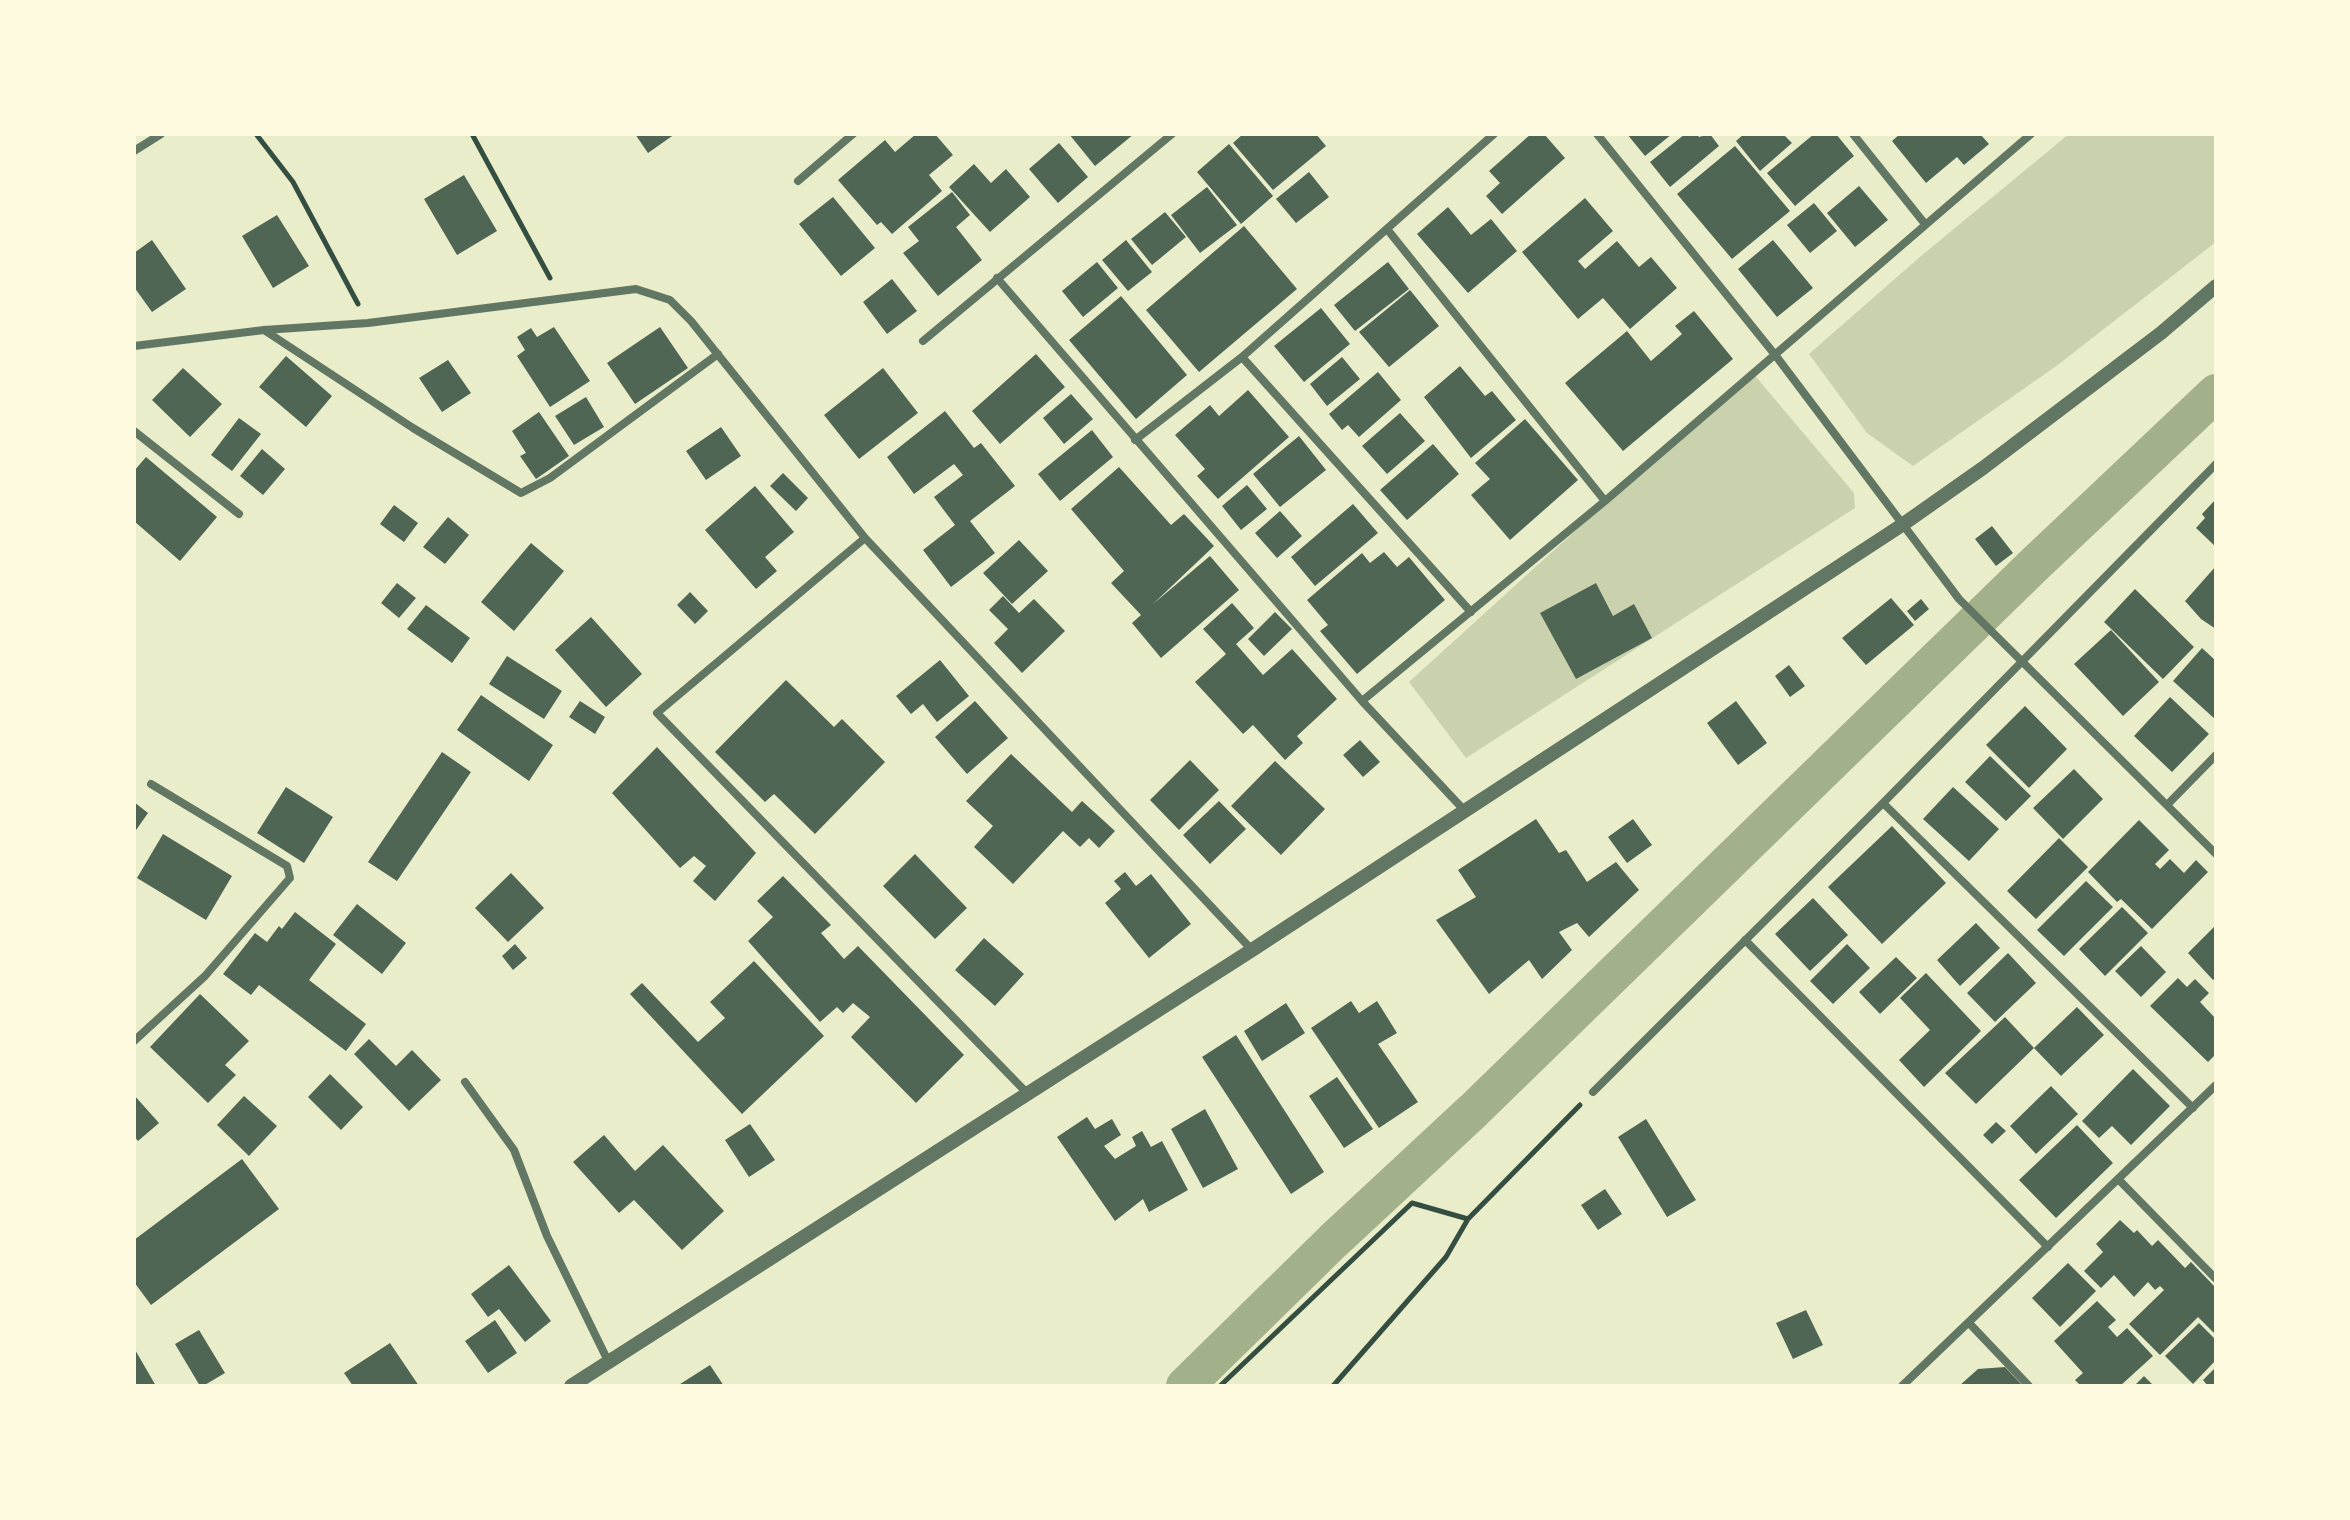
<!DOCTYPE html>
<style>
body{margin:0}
#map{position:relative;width:2350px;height:1520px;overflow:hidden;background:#e9edc9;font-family:Poppins,sans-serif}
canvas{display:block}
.frame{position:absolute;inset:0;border:136px solid #fefae0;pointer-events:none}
</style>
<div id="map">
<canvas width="2350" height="1520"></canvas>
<div class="frame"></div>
</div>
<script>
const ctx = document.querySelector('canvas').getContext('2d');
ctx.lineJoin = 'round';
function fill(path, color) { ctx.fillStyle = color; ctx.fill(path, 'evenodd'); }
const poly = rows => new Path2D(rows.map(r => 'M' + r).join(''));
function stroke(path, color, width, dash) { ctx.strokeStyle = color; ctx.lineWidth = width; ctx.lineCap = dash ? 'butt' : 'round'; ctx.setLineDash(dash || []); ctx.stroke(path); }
fill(poly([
 [2069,134,2216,134,2216,242,2055,367,1913,466,1867,433,1809,354,1921,256],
 [1751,371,1854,493,1855,508,1466,758,1409,682]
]), '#cad2ad');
stroke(poly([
 [1185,1386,1333,1241,1474,1110,2035,564,2216,393]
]), '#a3b18a', 38);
fill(poly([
 [635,134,675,134,648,153],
 [916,134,935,134,953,155,929,175,942,191,892,234,881,222,877,225,838,180,885,140,895,152],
 [1069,134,1134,134,1095,166],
 [1243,134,1316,134,1326,146,1273,190,1233,143],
 [1531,134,1544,134,1565,158,1502,214,1486,196,1500,183,1489,171],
 [1627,134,1672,134,1645,156],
 [1685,134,1697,134,1699,137,1710,134,1719,146,1670,187,1650,162],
 [1744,134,1783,134,1792,143,1760,171,1736,141],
 [1814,134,1836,134,1854,156,1795,206,1767,173],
 [1900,134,1980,134,1989,144,1964,165,1957,157,1926,183,1892,141],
 [1059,143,1088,177,1058,203,1029,169],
 [1229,144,1273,196,1241,224,1197,172],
 [1735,146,1790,211,1732,259,1677,194],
 [974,164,991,183,1006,169,1030,197,990,232,949,187],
 [1309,172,1329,197,1296,223,1276,199],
 [464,175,497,231,457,255,424,199],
 [1859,186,1888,220,1855,247,1827,213],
 [1207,187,1237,225,1200,253,1171,215],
 [952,192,970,215,956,227,982,260,938,296,903,253,919,241,908,227],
 [833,197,875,248,841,276,799,224],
 [1585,198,1613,231,1578,261,1585,269,1617,241,1639,267,1651,257,1677,288,1630,329,1603,298,1578,319,1522,252],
 [1814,203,1837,231,1810,253,1787,225],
 [1448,207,1471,235,1491,219,1517,251,1468,293,1417,234],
 [1165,212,1186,237,1152,265,1131,239],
 [277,215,309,266,273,288,242,236],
 [1244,226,1297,289,1199,372,1146,310],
 [152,240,186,289,152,312,134,287,134,253],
 [1126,240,1152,272,1128,291,1102,260],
 [1773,240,1813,288,1777,317,1738,269],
 [1097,262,1118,288,1083,317,1062,291],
 [1388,262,1409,289,1355,331,1334,305],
 [892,279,917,311,887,334,863,302],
 [1410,290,1439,326,1389,367,1359,332],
 [1121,296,1187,375,1136,419,1069,340],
 [1321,308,1350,344,1304,382,1274,346],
 [1694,311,1733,359,1623,451,1565,383,1627,331,1651,361,1682,334,1675,326],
 [554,327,590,381,550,407,517,356,525,350,517,337,531,328,537,337],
 [660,327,688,368,635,404,607,363],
 [1036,354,1065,387,1000,444,972,411],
 [286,356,332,396,306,427,259,387],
 [1342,357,1360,379,1327,406,1310,384],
 [448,360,471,393,442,412,419,378],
 [1460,366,1485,396,1492,391,1516,420,1471,458,1424,397],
 [183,368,222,404,190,437,152,400],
 [883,368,918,413,859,459,824,415],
 [1378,372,1401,400,1359,437,1348,425,1342,430,1329,414],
 [1248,390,1289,437,1218,499,1197,476,1205,469,1175,435,1210,405,1219,416],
 [1071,394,1093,419,1064,444,1043,418],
 [586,397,604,427,574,445,555,416],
 [945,411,974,448,981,443,1015,486,970,521,995,553,951,587,923,550,955,525,934,497,963,475,954,464,914,494,887,457],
 [539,412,569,456,536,479,520,456,526,453,512,431],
 [1400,413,1425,441,1387,474,1362,446],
 [239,418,261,434,232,471,211,455],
 [1525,419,1578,480,1510,540,1471,495,1490,479,1475,463],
 [721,427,741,456,706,480,686,451],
 [1092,430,1113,457,1060,501,1038,474],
 [1299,436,1326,470,1280,507,1253,474],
 [1433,444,1459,474,1407,520,1380,490],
 [262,449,285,469,263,495,240,476],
 [146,457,217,517,180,561,134,521,134,471],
 [1119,467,1171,525,1184,514,1214,546,1153,604,1210,556,1239,590,1161,658,1132,623,1141,615,1111,583,1124,571,1071,509],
 [783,473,808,498,796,511,770,486],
 [1247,485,1267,509,1241,530,1222,506],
 [755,486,794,532,765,557,777,571,756,589,705,530],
 [2216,499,2216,547,2196,528,2205,518,2202,514],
 [1353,504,1378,533,1315,586,1291,557],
 [394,505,418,523,404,542,380,524],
 [1280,511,1302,536,1277,558,1255,533],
 [448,517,469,535,445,564,423,547],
 [1992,526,2013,553,1996,566,1975,539],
 [1019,540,1048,571,1012,604,983,573],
 [531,543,564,571,514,631,481,602],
 [1384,552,1397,567,1409,557,1445,600,1357,674,1320,631,1328,625,1307,600,1362,553,1370,563],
 [2216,566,2216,629,2201,619,2185,601],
 [397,583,416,598,399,618,381,603],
 [1596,583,1613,616,1634,604,1652,638,1576,679,1540,613],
 [2135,589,2194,647,2163,679,2104,622],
 [690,592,708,611,695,624,677,605],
 [1003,596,1019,613,1034,599,1065,631,1022,673,994,643,1008,629,989,610],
 [1891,598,1914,625,1866,665,1842,638],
 [1921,599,1929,609,1915,621,1907,611],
 [1232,603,1254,628,1236,644,1263,675,1292,649,1337,699,1297,736,1303,743,1285,760,1253,725,1243,734,1195,682,1226,654,1203,629],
 [426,605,470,638,452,663,407,629],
 [1275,612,1292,629,1264,656,1248,639],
 [591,617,642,674,606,707,555,650],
 [2111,630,2159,682,2123,716,2074,664],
 [2202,648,2216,661,2216,720,2173,681],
 [507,656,562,691,544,719,489,684],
 [940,660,969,696,937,722,923,704,911,714,896,696],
 [1789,665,1805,686,1790,697,1775,676],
 [786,680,834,727,842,719,885,762,815,834,774,794,765,802,715,752],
 [481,695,553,745,529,781,457,730],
 [2170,697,2209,734,2172,772,2134,736],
 [580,701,605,717,595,734,569,717],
 [975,701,1008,738,967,774,935,737],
 [1736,701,1767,743,1738,765,1707,723],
 [2025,706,2067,749,2029,788,1986,745],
 [1360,740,1380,762,1363,777,1343,755],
 [657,747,756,853,715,901,693,881,706,866,694,856,680,868,612,793],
 [442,752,471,772,397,881,368,862],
 [1011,754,1072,812,1082,801,1115,831,1099,848,1089,838,1080,847,1063,831,1013,884,974,847,993,826,966,801],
 [1990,756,2031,796,2006,821,1965,782],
 [1190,760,1219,790,1179,830,1150,800],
 [1275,761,1325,809,1281,855,1231,806],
 [2074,769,2103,799,2063,839,2033,808],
 [286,787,333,817,304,863,257,833],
 [1953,787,1999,829,1969,861,1923,819],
 [1219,801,1246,829,1210,864,1183,835],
 [134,802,148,813,134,833],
 [1536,819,1559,853,1566,850,1587,882,1616,862,1639,890,1589,937,1577,923,1559,932,1572,950,1542,979,1529,960,1489,994,1436,920,1476,897,1458,870],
 [1633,819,1652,845,1627,863,1608,837],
 [2139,820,2169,850,2155,864,2160,869,2170,859,2184,873,2196,860,2208,872,2152,929,2121,899,2117,902,2088,872],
 [1892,826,1946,883,1882,944,1828,887],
 [163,834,232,876,206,920,137,878],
 [2059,838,2088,867,2036,919,2007,891],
 [915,854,967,908,935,939,883,886],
 [1125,872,1136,886,1151,874,1191,924,1149,958,1105,903,1121,889,1114,881],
 [511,873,544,908,508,942,475,908],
 [783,876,831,925,821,933,844,959,858,946,964,1055,916,1103,851,1037,870,1017,853,1003,843,1013,837,1007,820,1022,748,941,773,917,757,901],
 [2086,881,2113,907,2064,956,2037,930],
 [1813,898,1848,935,1810,971,1775,934],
 [357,904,406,943,382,974,333,935],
 [2122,907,2148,933,2105,976,2079,949],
 [295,912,336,944,309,980,366,1024,346,1051,259,985,251,995,223,974,255,933,267,942,279,926,282,929],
 [1976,923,2000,948,1960,986,1937,960],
 [2216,925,2216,977,2213,980,2188,953],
 [984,938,1024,974,995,1006,955,970],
 [515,944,527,958,513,970,502,956],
 [1847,944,1870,968,1833,1004,1810,981],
 [2141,946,2166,972,2141,997,2115,971],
 [2008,953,2036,983,1995,1022,1967,993],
 [1896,957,1917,978,1880,1014,1859,992],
 [754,961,824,1036,742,1114,630,994,642,983,698,1042,725,1018,710,1002],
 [1926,973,1981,1031,1924,1087,1899,1060,1930,1030,1900,998],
 [2178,978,2187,987,2195,979,2209,993,2200,1002,2216,1019,2216,1054,2208,1062,2150,1006],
 [200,994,249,1041,225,1065,236,1075,208,1103,150,1047],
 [1351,1001,1359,1013,1377,1001,1397,1033,1378,1044,1418,1102,1379,1128,1311,1028],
 [1286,1003,1305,1033,1262,1061,1244,1031],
 [2077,1007,2104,1035,2061,1076,2034,1048],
 [2005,1017,2034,1048,1976,1104,1945,1073],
 [1236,1035,1324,1172,1291,1194,1202,1057],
 [369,1039,396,1066,412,1050,441,1080,409,1111,354,1054],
 [2133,1069,2170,1106,2131,1145,2112,1126,2099,1138,2082,1121],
 [330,1074,363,1107,341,1130,308,1097],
 [1337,1077,1373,1129,1344,1148,1309,1096],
 [2051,1086,2078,1114,2036,1154,2010,1126],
 [134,1095,159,1123,138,1141,134,1136],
 [244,1096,277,1126,249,1156,217,1125],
 [1205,1109,1238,1169,1203,1188,1171,1129],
 [1087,1117,1095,1129,1112,1119,1121,1135,1104,1146,1115,1159,1136,1146,1132,1137,1142,1131,1151,1147,1162,1141,1188,1190,1149,1212,1143,1199,1115,1221,1057,1137],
 [1646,1119,1696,1200,1667,1217,1618,1137],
 [1996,1122,2006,1131,1992,1144,1983,1135],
 [750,1124,775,1160,749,1177,725,1140],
 [2077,1125,2113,1163,2056,1218,2019,1180],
 [604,1135,635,1171,663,1145,724,1211,682,1250,634,1200,619,1213,573,1162],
 [242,1159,279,1209,151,1305,134,1282,134,1240],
 [1605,1189,1622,1214,1598,1230,1581,1205],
 [2120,1220,2134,1233,2137,1230,2152,1246,2158,1240,2185,1268,2191,1262,2216,1288,2216,1335,2198,1317,2160,1355,2129,1324,2164,1290,2160,1286,2155,1290,2148,1282,2134,1297,2114,1275,2101,1288,2084,1271,2103,1252,2096,1244],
 [2068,1263,2096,1291,2060,1327,2032,1298],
 [509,1265,551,1321,525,1342,499,1309,488,1317,471,1294],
 [2097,1301,2116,1320,2108,1327,2117,1337,2127,1328,2153,1356,2120,1386,2081,1386,2075,1380,2083,1373,2054,1341],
 [1806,1310,1823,1345,1793,1359,1776,1323],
 [495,1320,517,1353,488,1373,465,1341],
 [2199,1323,2216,1340,2216,1360,2193,1384,2165,1356],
 [199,1330,225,1373,203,1386,200,1386,175,1344],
 [390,1343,419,1386,353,1386,344,1373],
 [134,1348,156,1386,134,1386],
 [710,1365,724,1386,677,1386],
 [2005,1367,2023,1386,1959,1386,1978,1369],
 [2216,1367,2216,1386,2208,1386,2203,1380],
 [2144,1376,2154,1386,2134,1386]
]), '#4f6655');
stroke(poly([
 [256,134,293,182,358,304],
 [472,134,550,278],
 [1220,1386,1412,1203,1468,1219],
 [1333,1386,1446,1257,1468,1219,1580,1105]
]), '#344e41', 5);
stroke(poly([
 [1597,134,1776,356,1959,599,2216,854],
 [1853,134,1925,224],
 [134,151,161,134],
 [798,181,853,134],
 [1387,229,1605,501],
 [997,278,1362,701,1464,810],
 [264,330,413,428,521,493,550,478,718,354],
 [923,341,1172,134],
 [134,346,264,330,368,323,636,289,670,300,691,321,865,538,1252,950],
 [1242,357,1471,612],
 [134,431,239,514],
 [1135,440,1242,357,1494,134],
 [865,538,657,713,1027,1093],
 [1362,701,1605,501,2031,134],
 [1883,803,2193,1108],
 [2167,805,2216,755],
 [1745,940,2048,1247],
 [134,1041,205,976,290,878,287,866,151,784],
 [465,1082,514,1150,547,1236,609,1363],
 [1593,1092,1883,803,2216,464],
 [2119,1180,2216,1279],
 [1969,1323,2029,1386],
 [1902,1386,2216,1085]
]), '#617663', 8);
stroke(poly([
 [571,1386,1252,950,1902,525,1983,468,2161,333,2216,286]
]), '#617663', 14);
</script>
